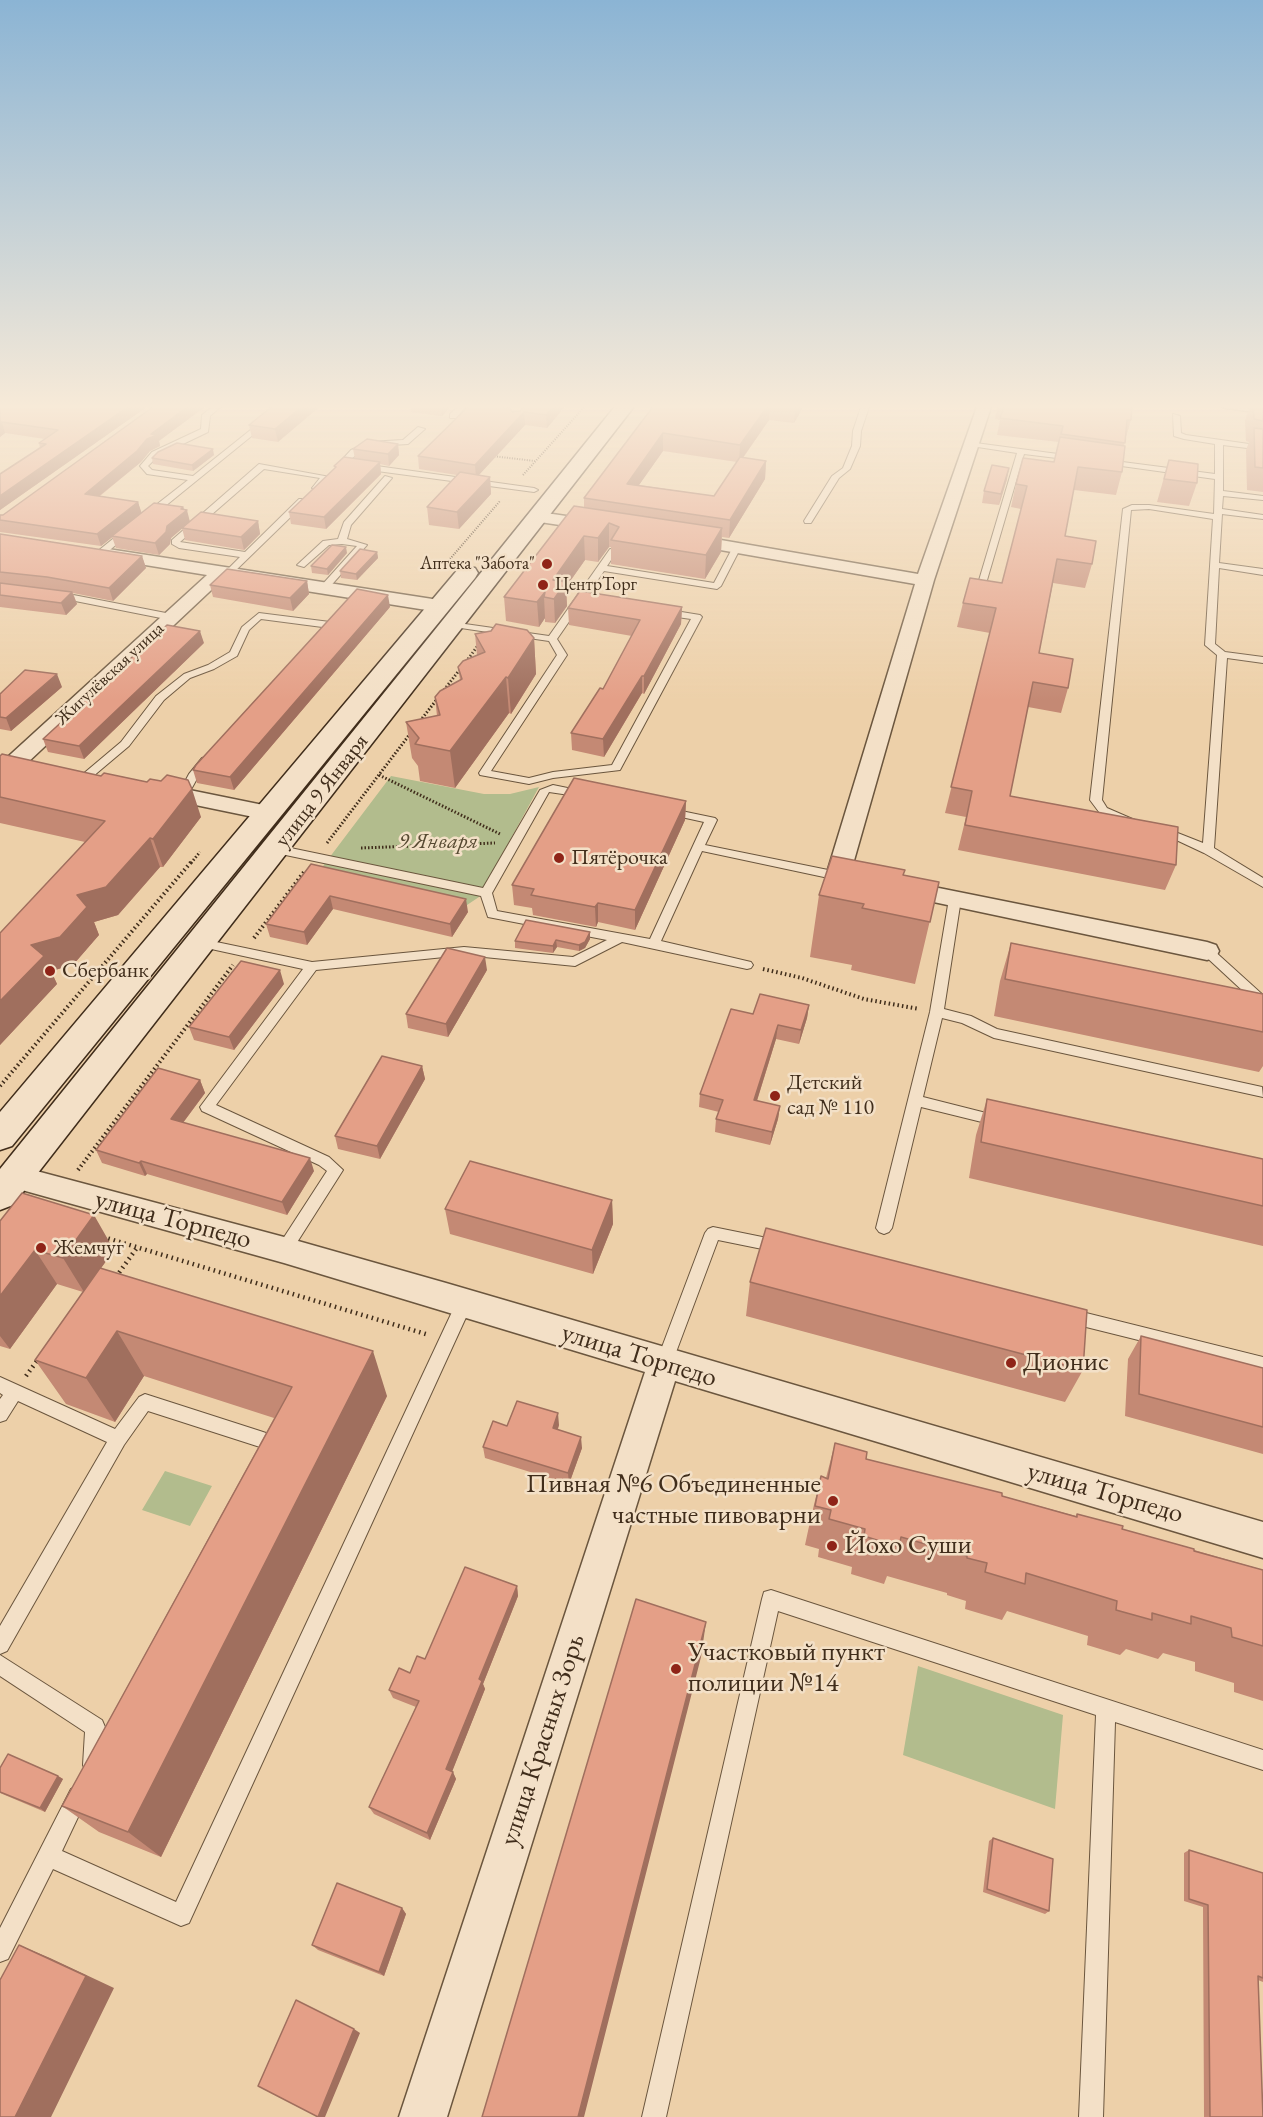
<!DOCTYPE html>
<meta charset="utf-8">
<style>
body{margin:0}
canvas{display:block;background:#edd0a9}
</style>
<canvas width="1263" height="2117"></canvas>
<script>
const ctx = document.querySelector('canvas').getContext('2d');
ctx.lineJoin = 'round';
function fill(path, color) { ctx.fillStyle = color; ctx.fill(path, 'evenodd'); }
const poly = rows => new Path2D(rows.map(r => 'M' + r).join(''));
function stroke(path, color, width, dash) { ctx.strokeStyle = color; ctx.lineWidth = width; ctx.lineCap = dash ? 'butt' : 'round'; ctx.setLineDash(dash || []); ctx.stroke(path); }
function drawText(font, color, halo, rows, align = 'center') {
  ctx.font = font + ' "EB Garamond",serif'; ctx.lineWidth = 5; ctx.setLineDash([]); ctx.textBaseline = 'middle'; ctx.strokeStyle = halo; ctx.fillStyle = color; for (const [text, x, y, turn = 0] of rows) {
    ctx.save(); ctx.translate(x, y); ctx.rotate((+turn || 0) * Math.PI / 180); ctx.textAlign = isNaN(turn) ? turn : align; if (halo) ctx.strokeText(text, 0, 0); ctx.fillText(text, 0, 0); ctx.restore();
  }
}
fill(poly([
 [391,776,484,794,510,794,539,787,479,897,464,907,317,874],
 [165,1471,212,1486,190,1526,142,1510],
 [918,1666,1063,1715,1055,1809,903,1755]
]), '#b2bc8d');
const lane = poly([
 [216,404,224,404,210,416,208,432,158,456,148,466,152,470,193,476,283,404,291,404,153,516,147,516,147,512,188,480,147,474,140,466,152,452,201,429,202,415,216,404],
 [461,404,468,404,456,418,450,418,450,414,461,404],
 [862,404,870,404,861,431,860,446,850,469,839,478,811,523,805,523,804,521,832,476,843,468,852,446,853,431,862,404],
 [1173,414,1180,416,1181,433,1186,435,1263,446,1263,450,1223,445,1223,491,1263,496,1263,500,1223,496,1222,509,1263,515,1263,519,1222,514,1219,563,1263,569,1263,575,1219,568,1215,644,1225,652,1263,657,1263,663,1227,658,1214,848,1263,878,1263,887,1204,853,1155,830,1161,826,1165,828,1203,843,1217,655,1205,645,1213,519,1149,509,1131,510,1102,800,1107,808,1137,821,1131,824,1099,812,1090,800,1123,509,1132,505,1149,505,1214,514,1215,479,1107,464,1103,462,1107,460,1215,474,1215,444,1184,439,1174,436,1173,414],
 [418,427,425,429,408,444,373,446,357,454,348,462,534,488,538,490,534,492,347,467,340,462,351,450,369,442,403,440,418,427],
 [968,442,1073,456,1077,458,1073,460,1024,454,985,587,981,590,977,587,1017,453,971,446,967,444,968,442],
 [259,464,330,477,316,490,312,488,320,478,264,469,180,542,245,552,299,499,305,499,305,503,231,575,224,573,240,557,179,548,172,544,172,540,259,464],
 [385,476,392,478,351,525,347,539,367,545,327,590,321,590,321,586,357,546,342,544,329,545,304,567,297,565,323,541,338,539,344,522,385,476],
 [125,529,132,531,104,555,98,555,98,551,125,529],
 [734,545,741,547,721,586,717,589,604,571,557,639,567,655,491,771,529,778,553,772,612,765,691,619,663,615,658,612,663,609,700,615,702,617,620,770,553,778,529,784,480,775,479,773,557,655,549,641,454,627,451,626,451,622,549,636,610,549,617,551,607,566,714,583,734,545],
 [58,592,171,614,176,617,171,620,55,597,55,593,58,592],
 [259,613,330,622,335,625,330,628,261,619,249,630,237,656,214,669,190,678,164,700,129,746,91,778,83,778,83,774,121,742,156,696,184,674,208,665,230,652,242,627,259,613],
 [206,757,211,760,199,775,188,795,183,798,179,797,178,795,189,774,202,758,206,757],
 [553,785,587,792,588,794,583,797,549,792,492,893,497,911,650,939,704,822,663,813,663,809,667,808,715,818,717,820,705,845,838,872,844,876,838,880,702,851,661,941,751,962,753,965,751,968,747,969,622,942,575,966,464,955,316,970,216,1105,329,1157,343,1170,289,1255,284,1256,279,1255,276,1250,279,1245,327,1171,319,1165,202,1111,200,1107,303,969,202,947,196,943,202,939,312,962,464,947,573,957,607,940,488,917,481,896,276,853,270,849,276,845,483,888,540,790,553,785],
 [955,895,961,899,944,1009,971,1016,997,1029,1262,1087,1263,1097,994,1038,962,1023,942,1018,923,1097,998,1116,1003,1117,1005,1121,1003,1125,998,1126,921,1107,892,1228,889,1232,884,1234,879,1232,876,1228,930,1012,949,899,955,895],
 [1207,947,1211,948,1263,995,1263,1007,1258,1005,1203,954,1201,951,1203,948,1207,947],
 [713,1227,777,1240,782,1241,785,1246,782,1251,777,1252,718,1240,672,1363,670,1368,664,1370,658,1368,656,1363,705,1233,708,1229,713,1227],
 [465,1295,471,1297,473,1302,189,1923,181,1926,53,1869,8,1959,0,1962,0,1928,71,1789,78,1786,85,1789,88,1796,62,1851,176,1902,459,1297,465,1295],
 [1070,1309,1263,1357,1263,1371,1070,1323,1064,1321,1062,1316,1064,1311,1070,1309],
 [0,1377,115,1429,139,1397,145,1394,260,1431,266,1433,269,1439,266,1445,260,1447,148,1411,124,1445,7,1651,0,1654,0,1626,107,1442,18,1401,6,1420,0,1422,0,1399,3,1395,0,1393,0,1377],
 [771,1590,1263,1750,1263,1770,1115,1722,1103,2117,1079,2117,1096,1715,778,1611,666,2117,642,2117,762,1599,764,1592,771,1590],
 [0,1655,102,1720,105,1727,103,1765,100,1772,93,1775,86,1772,83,1765,85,1732,0,1676,0,1655]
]);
const street = poly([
 [978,404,992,404,934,580,851,871,864,874,868,879,864,884,856,887,830,881,826,876,915,584,686,544,680,543,677,539,680,535,686,534,918,574,978,404],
 [1218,404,1263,405,1263,413,1225,408,1218,404],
 [539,512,600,521,608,526,600,531,533,521,531,517,539,512],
 [108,549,439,600,445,602,448,606,445,610,439,612,224,578,8,781,0,782,0,764,207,575,102,558,99,554,102,550,108,549],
 [160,784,268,806,276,808,279,813,276,818,268,820,152,796,149,791,152,786,160,784],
 [899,880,1207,942,1216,945,1219,951,1216,957,1207,960,891,893,887,888,891,883,899,880],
 [14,1165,284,1237,446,1283,1263,1522,1263,1558,675,1381,447,2117,399,2117,645,1372,284,1263,4,1185,0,1176,4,1169,14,1165]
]);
const secondary = poly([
 [617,404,636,404,13,1205,0,1210,0,1169,617,404],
 [467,567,475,568,478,573,475,578,12,1146,0,1150,0,1112,459,568,467,567]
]);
stroke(lane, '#6b563e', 2);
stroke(street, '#6b563e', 3);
stroke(secondary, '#402d1b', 3);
stroke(poly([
 [492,456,535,461],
 [523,475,587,404],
 [450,559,500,501]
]), '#402d1b', 2, [1, 1.5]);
stroke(poly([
 [466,662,479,644],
 [444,690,461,668],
 [420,721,438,698],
 [379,775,500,834],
 [327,843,410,734],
 [361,848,495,843],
 [191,863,200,852]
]), '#402d1b', 3, [1.5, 2]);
stroke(poly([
 [254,938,304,872],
 [763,969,802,978,864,999,919,1009],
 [0,1086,192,861],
 [78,1170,233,965]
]), '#402d1b', 4, [1.5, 3]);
stroke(poly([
 [103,1237,429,1335],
 [116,1277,136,1249],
 [26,1376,39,1358]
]), '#402d1b', 4.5, [1.5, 4]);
fill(lane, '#f3e0c7');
fill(street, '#f3e0c7');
fill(secondary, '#f3e0c7');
fill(poly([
 [0,404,151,404,0,510,0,474,40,448,39,443,45,439,5,433,0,437],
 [275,404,278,442,252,438,249,425],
 [410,404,453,404,442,416,411,412],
 [567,404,547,428,525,425,479,475,490,477,491,494,459,529,429,525,427,507,457,475,419,469,418,456,512,412],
 [655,404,805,404,794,423,769,420,743,458,766,461,765,479,729,538,722,537,721,552,705,579,611,564,611,547,609,547,598,562,585,560,566,587,567,606,555,623,545,622,545,618,539,627,506,621,504,597,584,508,584,498],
 [663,451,737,462,714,496,639,485],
 [998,404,1132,404,1131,420,1126,437,1125,437,1124,446,1122,472,1116,495,1074,490,1065,536,1092,564,1085,588,1053,583,1039,653,1068,688,1061,713,1028,707,1010,796,1176,865,1165,890,958,850,966,817,945,813,990,633,957,627,963,603,1002,583,1021,509,1011,507,1016,484,1054,462,1059,442,997,435,1000,420,995,419],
 [1251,404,1263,404,1263,492,1247,490,1246,450,1249,442,1246,441,1245,420],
 [159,441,160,446,150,451,141,462,100,496,138,502,141,513,184,509,190,522,258,521,260,534,244,550,185,540,182,528,171,538,170,544,159,555,116,548,112,537,101,546,0,532,0,515,3,515],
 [398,444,399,455,389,466,380,464,381,474,326,529,291,524,289,512,335,468,334,466,355,459,353,449],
 [214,455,193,471,153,464,152,458],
 [1169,460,1197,483,1189,506,1157,502],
 [1007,479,999,505,982,503,984,491],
 [0,534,142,556,146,568,113,601,73,593,77,604,66,615,0,607],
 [377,552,378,558,357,580,341,578,340,571],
 [347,553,328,575,312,573,311,566],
 [307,581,309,594,293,611,213,597,210,585],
 [390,607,234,790,197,783,193,770],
 [682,607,681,624,644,694,642,693,604,757,572,750,571,733,603,689,632,636,569,625,568,608],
 [475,634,534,638,536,674,511,714,509,713,455,788,420,781,418,766,412,758,406,722,437,716,435,697,460,680,458,667,477,655],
 [204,643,84,759,48,752,43,739],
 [62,687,11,731,0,729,0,694],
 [0,756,201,817,163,867,160,867,118,915,94,922,99,935,73,965,51,971,57,984,0,1045,0,933,85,842,0,823],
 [686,801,685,820,635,930,598,922,596,927,533,915,532,908,514,905,512,885],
 [311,864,468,912,452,937,333,909,307,945,270,937,266,924],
 [903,875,939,882,915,984,851,970,852,965,810,957,819,895],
 [590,932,590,939,585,948,579,951,557,947,553,953,515,948,515,941],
 [1011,943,1263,994,1263,1066,1259,1072,994,1016,1000,981],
 [487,970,448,1037,408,1028,406,1014],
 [284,984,234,1050,194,1040,189,1027],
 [809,1005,807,1018,799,1044,776,1039,757,1101,780,1106,778,1119,770,1145,715,1132,716,1119,719,1112,699,1107,700,1094,753,1014],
 [422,1066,425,1079,380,1159,338,1149,335,1136],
 [200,1080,205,1093,183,1123,314,1171,287,1215,147,1174,145,1176,102,1163,96,1150],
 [987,1099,1263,1159,1263,1246,969,1178,976,1135],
 [612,1200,613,1224,593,1274,450,1234,445,1209],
 [0,1221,114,1250,101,1268,387,1396,161,1857,99,1832,62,1806,274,1418,144,1376,115,1422,66,1404,35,1360,83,1292,57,1284,10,1349,0,1346],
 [750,1282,1083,1370,1065,1402,746,1316],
 [1141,1336,1263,1368,1263,1454,1125,1416,1128,1359],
 [559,1425,558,1429,582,1448,569,1484,485,1458,483,1447,507,1426],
 [835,1443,866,1459,1076,1516,1077,1514,1122,1529,1263,1570,1263,1701,1234,1692,1234,1683,1195,1671,1195,1662,1163,1653,1158,1659,1126,1649,1120,1655,1087,1645,1088,1636,1007,1611,1002,1620,965,1609,966,1601,947,1595,947,1593,887,1576,884,1584,851,1574,852,1567,818,1557,819,1549,805,1545,811,1517,821,1476,826,1478],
 [517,1586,518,1596,483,1684,485,1689,452,1771,456,1779,430,1840,374,1814,369,1807,416,1707,393,1698,389,1690,410,1673,425,1659],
 [0,1768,58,1776,63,1779,45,1812,0,1793],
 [993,1838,1049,1911,1045,1914,983,1892,989,1841],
 [1189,1850,1263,1873,1263,1982,1258,1980,1263,2117,1204,2117,1203,1907,1184,1901,1184,1853],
 [402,1908,406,1914,384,1976,318,1950,312,1945]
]), '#c48974');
fill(poly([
 [132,404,151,404,0,510,0,496],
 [191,404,209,404,159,441,160,446,150,451,141,462,88,505,85,494,151,434],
 [305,404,323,404,278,442,275,429],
 [441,404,453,404,442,416],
 [556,404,567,404,547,428,546,415],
 [769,404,770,404,769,420,739,463,740,445],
 [797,404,805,404,794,423,795,406],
 [524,412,525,425,476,478,475,465],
 [2,422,5,433,0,437,0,423],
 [663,433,663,451,627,502,627,484],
 [398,444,399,455,389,466,388,454],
 [213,449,214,455,193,471,192,465],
 [766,461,765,479,729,538,730,520],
 [380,462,381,474,326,529,324,517],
 [1009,468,1007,479,999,505,1001,494],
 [490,477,491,494,459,529,457,512],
 [138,502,142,514,101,546,97,534],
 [183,507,185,511,187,510,190,522,171,538,170,544,159,555,155,543,167,526],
 [258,521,260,534,244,550,241,537],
 [609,523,609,547,598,562,598,538],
 [722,528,721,552,705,579,706,555],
 [584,536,585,560,566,587,567,606,555,623,553,580],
 [346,547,347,553,328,575,327,569],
 [377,552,378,558,357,580,356,574],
 [142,556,146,568,113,601,109,588],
 [307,581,309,594,293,611,290,598],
 [72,592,77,604,66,615,61,603],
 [545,592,544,597,545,618,539,627,537,602],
 [388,595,390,607,234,790,230,777],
 [682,607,681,624,644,694,644,676],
 [200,631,204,643,84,759,79,746],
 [534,638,536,674,511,714,508,678],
 [57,674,62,687,11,731,6,718],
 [642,676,642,693,604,757,603,739],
 [506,677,509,713,455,788,450,751],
 [192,789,201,817,163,867,153,839],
 [686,801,685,820,635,930,635,910],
 [150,838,160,867,118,915,94,922,99,935,73,965,51,971,57,984,0,1045,0,1001,31,945,77,895],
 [330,896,333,909,307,945,304,932],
 [466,899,468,912,452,937,450,924],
 [598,903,598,922,596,927,595,907],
 [590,932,590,939,585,948,579,951,579,945],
 [556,940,557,947,553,953,553,946],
 [485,957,487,970,448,1037,446,1024],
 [280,970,284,984,234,1050,229,1037],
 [809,1005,807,1018,799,1044,801,1030],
 [778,1025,776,1039,753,1113,754,1100],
 [422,1066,425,1079,380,1159,377,1146],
 [200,1080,205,1093,176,1132,171,1119],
 [780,1106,778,1119,770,1145,772,1132],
 [310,1158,314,1171,287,1215,282,1202],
 [141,1161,147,1174,145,1176,139,1163],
 [612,1200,613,1224,593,1274,592,1250],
 [94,1215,114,1250,84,1292,63,1258],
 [35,1250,57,1284,10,1349,0,1336,0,1296],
 [117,1331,144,1376,115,1422,86,1378],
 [373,1351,387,1396,161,1857,128,1832],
 [558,1413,559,1425,554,1439,553,1428],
 [581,1437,582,1448,569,1484,568,1473],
 [517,1586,518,1596,483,1684,485,1689,450,1777,446,1769,479,1679],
 [706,1622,701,1657,584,2117,578,2117],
 [453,1772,456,1779,430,1840,427,1833],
 [58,1776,63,1779,45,1812,40,1808],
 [402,1908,406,1914,384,1976,379,1972],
 [19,1945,50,1958,114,1988,51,2117,15,2117],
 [354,2029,360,2033,325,2117,318,2117]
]), '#a06f5e');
const building = poly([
 [0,404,132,404,0,496,0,474,46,444,39,443,58,430,2,422,0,423,0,404],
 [157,404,191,404,151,434,157,435,147,439,137,451,85,494,138,502,97,534,0,520,0,515,3,515,157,404],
 [275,404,305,404,275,429,249,425,275,404],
 [471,404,510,408,512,412,520,411,526,404,556,404,546,415,524,412,475,465,418,456,471,404],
 [655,404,769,404,740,445,663,433,627,484,714,496,740,457,766,461,730,520,584,498,655,404],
 [782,404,797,404,795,406,782,404],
 [1005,404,1132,404,1131,420,1127,420,1125,443,1061,434,1063,426,1000,418,1005,404],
 [1253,404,1263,404,1263,421,1254,419,1253,404],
 [1254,428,1263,429,1263,468,1255,467,1254,428],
 [1060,437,1125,446,1122,472,1078,467,1065,536,1096,541,1092,564,1057,559,1039,653,1073,659,1068,688,1033,682,1010,796,1178,827,1176,865,965,825,972,791,951,787,996,608,963,603,970,578,1002,583,1027,486,1016,484,1023,458,1054,462,1060,437],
 [367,439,398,444,388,454,353,449,367,439],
 [177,443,213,449,192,465,152,458,158,452,177,443],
 [344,457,380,462,324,517,289,512,336,467,334,466,344,457],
 [1169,460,1198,464,1197,483,1164,479,1169,460],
 [992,465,1009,468,1001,494,984,491,992,465],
 [460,472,490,477,457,512,427,507,460,472],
 [154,503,183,507,181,509,187,510,167,526,166,532,155,543,112,536,154,503],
 [574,506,722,528,706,555,611,540,619,527,609,523,598,538,584,536,553,580,566,582,554,599,544,597,545,592,537,602,504,597,574,506],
 [201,512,258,521,241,537,182,528,201,512],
 [0,534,142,556,109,588,47,577,0,572,0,534],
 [332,545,346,547,327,569,311,566,332,545],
 [360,549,377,552,356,574,340,571,360,549],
 [227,569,307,581,290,598,210,585,227,569],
 [0,583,72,592,61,603,0,595,0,583],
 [357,589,388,595,230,777,193,770,196,765,357,589],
 [580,591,682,607,644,676,642,676,603,739,571,733,600,688,603,689,640,620,568,608,580,591],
 [496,624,527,630,534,638,508,678,506,677,450,751,415,744,419,738,406,722,440,715,435,697,440,691,462,679,458,667,463,661,485,652,475,634,491,631,496,624],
 [167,625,200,631,79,746,43,739,167,625],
 [25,670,57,674,6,718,0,717,0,694,25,670],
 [2,754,101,776,104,773,147,782,150,779,161,781,167,775,188,780,192,789,153,839,150,838,106,887,77,895,87,907,60,937,31,945,44,956,0,1001,0,933,105,821,0,797,0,756,2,754],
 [574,778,686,801,635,910,598,903,595,907,531,895,534,889,512,885,574,778],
 [832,856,905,870,903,875,939,882,930,922,862,908,864,904,819,895,832,856],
 [311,864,466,899,450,924,330,896,304,932,266,924,311,864],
 [526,920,590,932,585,942,579,945,556,940,553,946,515,941,526,920],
 [1011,943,1263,994,1263,1032,1005,979,1011,943],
 [447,948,485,957,446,1024,406,1014,447,948],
 [241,961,280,970,229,1037,189,1027,241,961],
 [760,994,809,1005,801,1030,778,1025,754,1100,780,1106,772,1132,716,1119,723,1100,700,1094,731,1009,753,1014,760,994],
 [382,1056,422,1066,377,1146,335,1136,382,1056],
 [158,1068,200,1080,171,1119,310,1158,282,1202,141,1161,139,1163,96,1150,158,1068],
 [987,1099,1263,1159,1263,1206,981,1142,987,1099],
 [470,1161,612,1200,592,1250,445,1209,470,1161],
 [22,1193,94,1215,63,1258,35,1250,0,1296,0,1221,22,1193],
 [766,1228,1087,1310,1083,1370,750,1282,766,1228],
 [100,1268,373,1351,128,1832,62,1806,292,1387,117,1331,86,1378,35,1360,100,1268],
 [1141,1336,1263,1368,1263,1427,1139,1394,1141,1336],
 [517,1401,558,1413,553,1428,581,1437,568,1473,483,1447,493,1421,507,1426,517,1401],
 [835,1443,867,1452,866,1459,1002,1493,1002,1496,1077,1517,1077,1514,1123,1526,1122,1529,1194,1549,1194,1551,1263,1570,1263,1646,1232,1637,1231,1628,1191,1616,1191,1624,1152,1613,1152,1620,1116,1610,1117,1601,1026,1573,1025,1584,985,1572,987,1563,967,1558,967,1556,901,1537,899,1547,864,1536,865,1529,829,1519,831,1510,815,1506,821,1476,828,1479,835,1443],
 [465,1567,517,1586,479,1679,482,1681,446,1769,453,1772,427,1833,369,1807,419,1701,389,1690,399,1668,410,1673,417,1656,425,1659,465,1567],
 [636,1599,706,1622,578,2117,482,2117,636,1599],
 [8,1754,58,1776,40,1808,0,1792,0,1768,8,1754],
 [993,1838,1053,1859,1049,1911,987,1889,993,1838],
 [1189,1850,1263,1873,1263,1978,1258,1976,1263,2117,1210,2117,1208,1905,1189,1899,1189,1850],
 [337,1883,402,1908,379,1972,312,1945,337,1883],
 [19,1945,86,1976,15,2117,0,2117,0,1980,19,1945],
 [296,2000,354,2029,318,2117,258,2086,296,2000]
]);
fill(building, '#e49f87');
stroke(building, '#a06f5e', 1.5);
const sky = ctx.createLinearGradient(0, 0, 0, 701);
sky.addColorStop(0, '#8bb4d4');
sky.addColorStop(0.58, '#f7ead8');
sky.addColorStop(1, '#f7ead800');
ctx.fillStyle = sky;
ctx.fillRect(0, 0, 1263, 701);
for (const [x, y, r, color] of [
 [547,564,6,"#8f2418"],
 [543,585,6,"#8f2418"],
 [559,858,6,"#8f2418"],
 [50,971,6,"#8f2418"],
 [775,1096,6,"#8f2418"],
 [41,1248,6,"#8f2418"],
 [1011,1363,6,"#8f2418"],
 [833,1501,6,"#8f2418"],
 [832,1546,6,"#8f2418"],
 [676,1669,6,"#8f2418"]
]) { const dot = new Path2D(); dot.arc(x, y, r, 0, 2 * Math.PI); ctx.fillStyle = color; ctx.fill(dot); stroke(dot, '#f3e0c7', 2); }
drawText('18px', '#402d1b', '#f3e0c7', [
 ["Аптека \"Забота\"",535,564],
 ["ЦентрТорг",555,585,"left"]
], 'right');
drawText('18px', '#402d1b', '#f3e0c7', [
 ["Жигулёвская улица",110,674,-43]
]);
drawText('22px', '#402d1b', '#f3e0c7', [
 ["улица 9 Января",322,791,-52]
]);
drawText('italic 22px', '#574a32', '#f3e0c7', [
 ["9 Января",438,842]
]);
drawText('22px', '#402d1b', '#f3e0c7', [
 ["Пятёрочка",571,858],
 ["Сбербанк",62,971],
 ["Детский",787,1083],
 ["сад № 110",787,1108],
 ["Жемчуг",53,1248]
], 'left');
drawText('27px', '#402d1b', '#f3e0c7', [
 ["улица Торпедо",173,1220,15],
 ["улица Торпедо",639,1356,17],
 ["улица Торпедо",1105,1493,16],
 ["улица Красных Зорь",543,1740,-72]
]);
drawText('27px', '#402d1b', '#f3e0c7', [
 ["Дионис",1023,1363],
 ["Пивная №6 Объединенные",821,1485,"right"],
 ["частные пивоварни",821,1516,"right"],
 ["Йохо Суши",844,1546],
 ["Участковый пункт",688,1653],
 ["полиции №14",688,1684]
], 'left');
</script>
